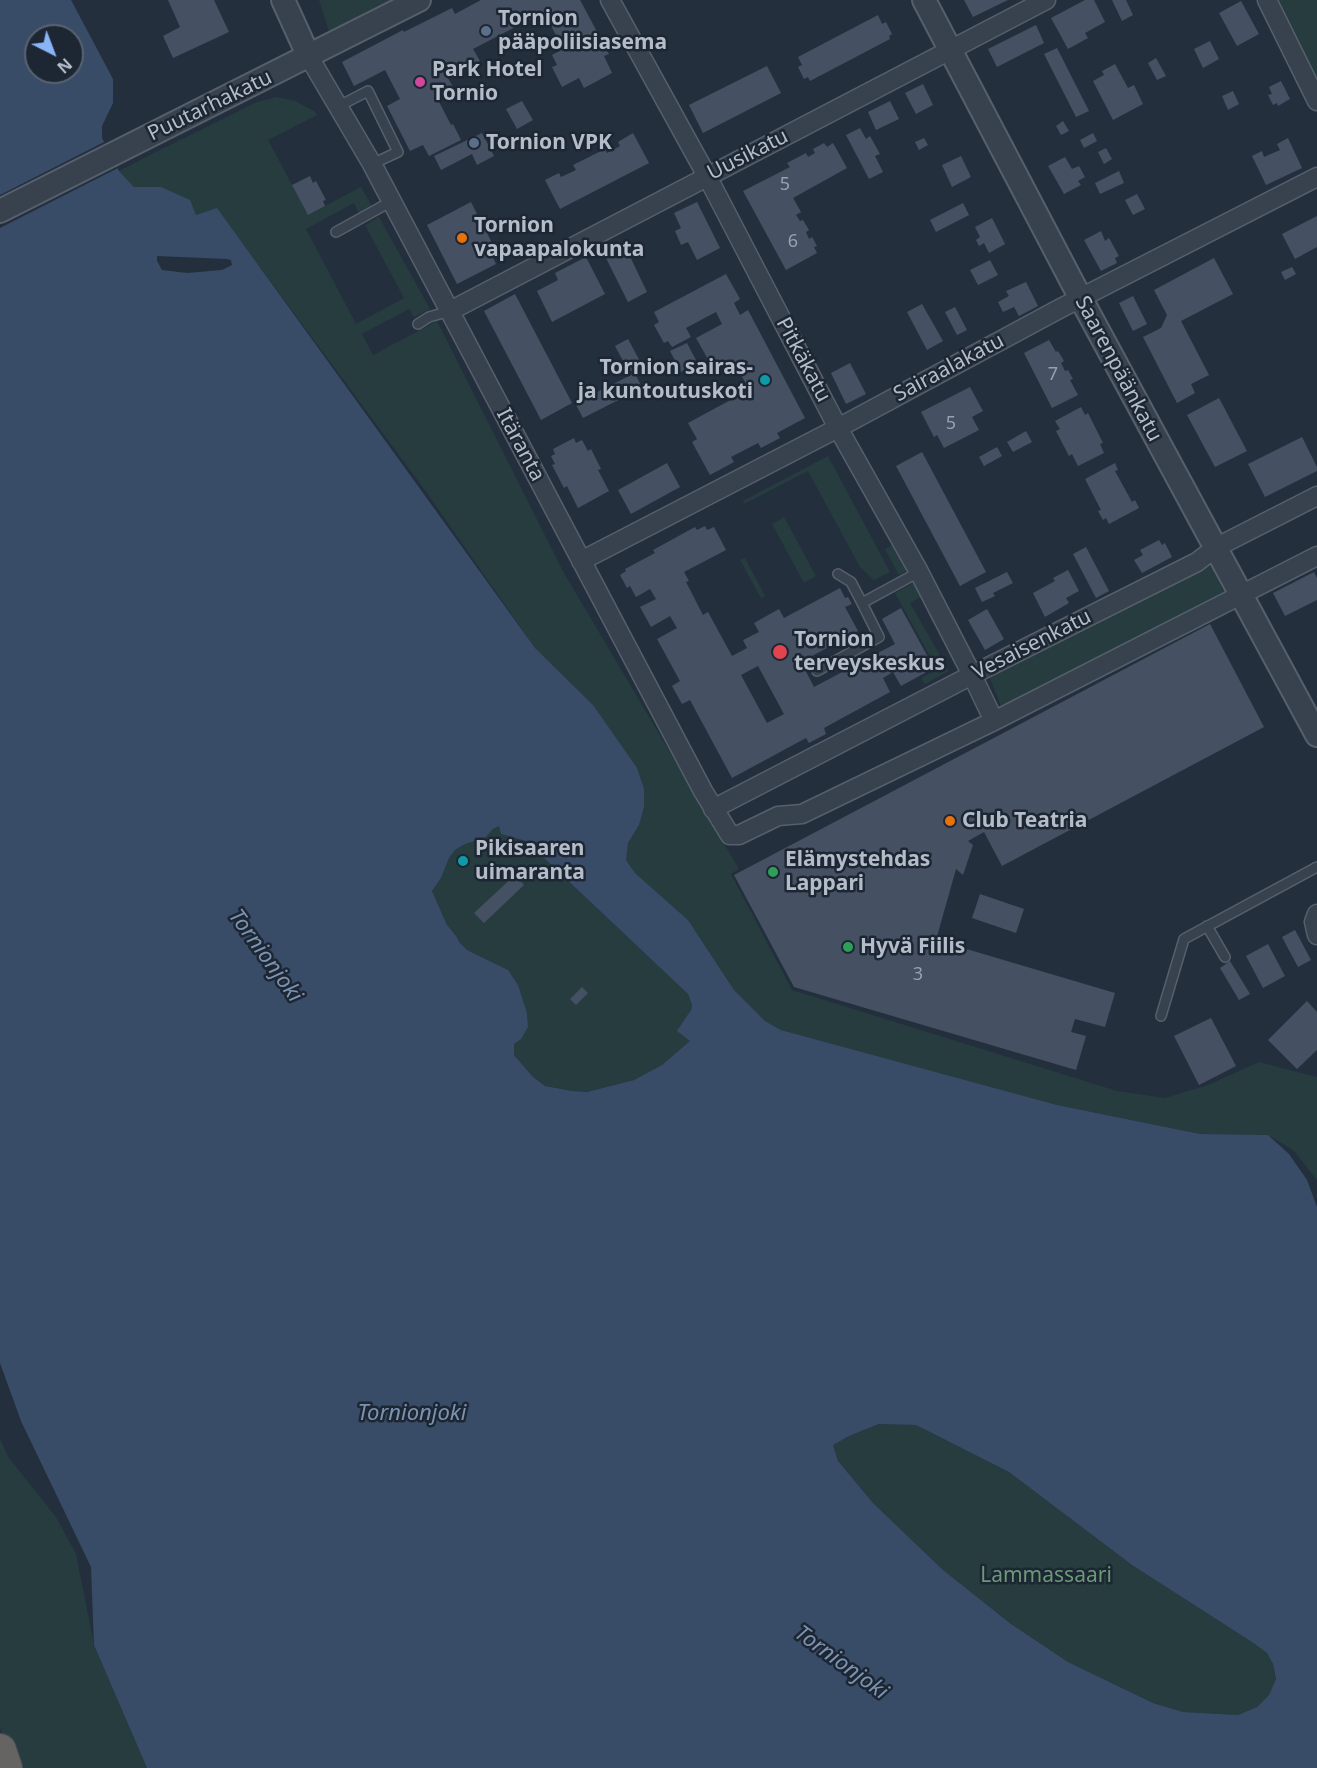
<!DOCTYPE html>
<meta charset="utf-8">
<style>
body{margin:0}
#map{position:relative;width:1317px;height:1768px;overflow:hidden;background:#242f3e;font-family:"Noto Sans",sans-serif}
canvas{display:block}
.north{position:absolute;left:24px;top:24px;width:60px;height:60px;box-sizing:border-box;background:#1d2633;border:2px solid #59626f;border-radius:50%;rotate:138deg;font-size:16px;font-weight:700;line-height:24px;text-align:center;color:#b4bcc9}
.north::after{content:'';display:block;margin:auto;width:21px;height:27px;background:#8ab4f8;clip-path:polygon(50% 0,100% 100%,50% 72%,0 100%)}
</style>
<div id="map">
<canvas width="1317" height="1768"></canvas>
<div class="north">N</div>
</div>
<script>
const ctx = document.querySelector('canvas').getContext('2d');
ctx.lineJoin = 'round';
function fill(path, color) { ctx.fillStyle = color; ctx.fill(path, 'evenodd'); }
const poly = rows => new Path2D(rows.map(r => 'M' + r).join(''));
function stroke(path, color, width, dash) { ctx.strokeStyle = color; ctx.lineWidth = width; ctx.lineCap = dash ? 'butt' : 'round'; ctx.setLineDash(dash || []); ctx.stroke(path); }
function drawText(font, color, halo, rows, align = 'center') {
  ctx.font = font + ' "Noto Sans",sans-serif'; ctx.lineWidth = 5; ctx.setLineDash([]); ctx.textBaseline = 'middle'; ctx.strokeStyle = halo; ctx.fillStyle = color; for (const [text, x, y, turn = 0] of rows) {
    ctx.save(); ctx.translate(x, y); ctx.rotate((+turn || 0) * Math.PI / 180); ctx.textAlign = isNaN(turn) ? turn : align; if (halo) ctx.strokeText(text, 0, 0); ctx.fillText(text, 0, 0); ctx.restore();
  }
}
fill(poly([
 [319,0,392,0,329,31],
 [1276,0,1317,0,1317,84],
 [277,97,295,101,314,111,317,115,268,140,308,215,361,187,372,206,359,213,354,203,306,229,356,324,404,298,365,225,379,217,430,309,414,317,409,309,362,334,373,355,437,321,564,573,739,869,731,874,792,990,1117,1091,1165,1098,1208,1085,1259,1062,1317,1077,1317,1180,1293,1150,1268,1135,1200,1134,1057,1105,781,1030,765,1021,734,990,688,920,635,873,625,860,628,843,639,825,593,705,535,648,427,493,217,209,196,215,161,187,134,187,119,171,152,154,257,102],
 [828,456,890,572,874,580,860,567,808,471,744,504,743,501],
 [784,517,816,576,804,583,772,524],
 [897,543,910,569,899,575,885,549],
 [745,558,765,596,761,598,740,560],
 [1210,565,1226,596,1001,706,989,676],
 [917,581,924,595,910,603,949,671,925,684,921,678,937,669,895,593],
 [499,826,501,834,526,841,688,994,692,1005,689,1015,691,1041,662,1065,634,1080,587,1092,572,1091,545,1086,533,1077,514,1055,514,1044,528,1027,527,1013,518,986,508,970,467,950,459,942,457,936,447,925,432,891,441,878,449,858,455,850,463,845,486,837,493,829],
 [880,1424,916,1425,1009,1472,1132,1565,1252,1642,1267,1653,1273,1664,1276,1680,1269,1695,1257,1707,1238,1715,1183,1712,1153,1703,1068,1662,1011,1624,943,1570,873,1503,838,1461,833,1445,849,1436],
 [0,1439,9,1458,56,1517,76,1554,94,1645,147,1768,15,1768,0,1728]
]), '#263c3f');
fill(poly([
 [0,0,71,0,113,79,113,103,102,126,102,138,119,171,134,187,161,187,190,200,196,215,217,208,535,648,593,705,637,768,644,789,644,807,639,825,628,843,626,860,635,873,688,920,734,990,765,1021,781,1030,1057,1105,1200,1134,1268,1135,1289,1154,1307,1180,1317,1207,1317,1768,147,1768,94,1645,91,1567,21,1421,0,1363],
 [36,36,72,36,72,72,36,72],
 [157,256,227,259,231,260,232,265,222,270,187,273,162,270,157,261],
 [499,826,501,834,526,841,688,994,692,1005,691,1010,677,1031,690,1041,662,1065,634,1080,587,1092,572,1091,545,1086,533,1077,514,1055,514,1044,521,1039,528,1027,527,1013,518,985,508,970,467,950,459,942,457,937,447,925,432,891,441,878,449,858,455,850,463,845,486,837,493,829],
 [879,1424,916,1425,1009,1472,1132,1565,1252,1642,1267,1653,1273,1664,1276,1679,1269,1695,1257,1707,1238,1715,1183,1712,1153,1703,1068,1662,1011,1624,943,1570,873,1503,838,1461,833,1445,849,1436]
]), '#394c67');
fill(poly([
 [106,141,120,167,0,228,0,195]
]), '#242f3e');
fill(poly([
 [168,0,214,0,229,32,173,58,163,36,180,27],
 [481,0,580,0,609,54,604,56,612,73,584,88,579,78,562,87,552,67,557,65,552,55,563,49,544,12,473,49,480,61,448,78,453,87,436,96,451,125,453,124,461,140,429,156,423,145,410,151,387,106,400,99,385,70,354,86,342,62,403,30,404,32,452,8,455,14],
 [964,0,1008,0,973,17],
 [1085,0,1094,0,1105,22,1085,33,1088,38,1068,49,1051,18],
 [1112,0,1126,0,1133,15,1122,21],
 [1241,1,1259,34,1237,46,1219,13],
 [878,15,882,24,886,22,892,34,889,36,890,39,810,81,808,77,804,79,798,67,802,65,798,57],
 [1036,25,1044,43,997,67,988,49],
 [1210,41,1219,59,1203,68,1194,49],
 [1057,48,1089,111,1076,117,1044,54],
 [1156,58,1166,76,1157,80,1148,63],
 [1115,64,1128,88,1134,85,1143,104,1113,120,1093,81,1104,75,1102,71],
 [767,66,781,93,703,133,689,105],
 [1281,81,1290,99,1278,106,1277,103,1273,105,1268,95,1272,94,1269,87],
 [923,84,933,105,916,114,905,93],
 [1233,91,1239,104,1228,110,1222,96],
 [522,101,533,120,517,129,506,109],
 [890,101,899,119,876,130,868,112],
 [1063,121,1069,131,1061,135,1056,126],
 [860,128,866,139,870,136,880,154,875,156,883,172,869,179,846,135],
 [482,133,494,156,477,165,472,154,441,170,434,156],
 [633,133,649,163,560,209,545,180,559,173,561,177,576,170,573,165,605,149,607,153,620,146,618,142],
 [1093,133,1097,141,1084,148,1080,140],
 [924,138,928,145,919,150,915,142],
 [1288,138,1302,168,1266,185,1252,156,1262,151,1264,157,1280,150,1277,144],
 [824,143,827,147,833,143,847,168,793,198,801,212,796,215,800,221,803,220,809,230,806,232,809,239,812,237,817,246,814,247,817,253,786,270,743,191,790,167,787,163,806,153,808,157,815,153,813,149],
 [1106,148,1112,159,1104,164,1098,152],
 [961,156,971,177,952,187,942,165],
 [1065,157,1072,169,1079,166,1085,177,1078,181,1081,185,1064,194,1048,166],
 [1119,171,1124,183,1100,194,1095,183],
 [310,176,313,183,316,181,326,200,323,201,325,206,308,215,292,185],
 [1137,194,1145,209,1133,215,1125,200],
 [471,202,477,214,472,216,479,230,484,227,494,247,489,249,496,264,457,284,427,225],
 [697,202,720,248,697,260,688,242,681,245,675,231,681,228,674,213],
 [963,203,969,215,936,232,930,220],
 [1317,216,1317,247,1295,259,1282,234],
 [992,218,1005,244,989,253,984,243,979,246,976,240,980,237,975,227],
 [1101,231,1105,241,1109,238,1119,256,1115,258,1117,263,1101,271,1084,240],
 [625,246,647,292,628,302,605,256],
 [586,257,605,294,552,322,537,291,558,280,555,273],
 [1214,258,1233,294,1181,321,1209,375,1191,384,1195,393,1177,403,1143,337,1161,328,1167,315,1154,290],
 [990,260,998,275,978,285,970,270],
 [1292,267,1296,274,1285,280,1281,272],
 [726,274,740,299,734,303,740,315,748,310,805,418,777,433,780,438,761,448,758,443,731,457,734,462,710,475,692,442,697,439,688,423,749,390,733,359,714,370,696,338,722,324,716,312,686,328,691,337,672,347,668,341,664,343,654,325,659,322,654,312],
 [1026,282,1038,306,1019,316,1014,307,1003,312,998,302,1009,296,1006,291],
 [515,294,572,403,541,420,484,311],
 [1133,296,1147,324,1133,331,1119,303],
 [922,304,943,341,927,350,907,312],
 [955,307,967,330,957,335,945,312],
 [628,339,642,365,629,372,615,346],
 [1049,340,1056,352,1058,351,1064,361,1061,363,1065,371,1068,370,1073,379,1070,380,1078,395,1052,408,1024,353],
 [687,343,700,368,691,372,689,368,681,372,670,351],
 [850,363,866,394,846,404,831,373],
 [635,373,642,388,583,418,575,403],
 [970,387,983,411,972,417,979,430,944,448,937,435,934,437,921,412],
 [1219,398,1247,451,1215,467,1187,415],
 [1081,407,1085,415,1088,413,1103,443,1100,444,1104,453,1078,466,1072,454,1069,456,1056,431,1060,429,1055,421],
 [1026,431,1032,442,1013,452,1007,442],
 [1302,437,1317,467,1317,471,1265,497,1248,464],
 [574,438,576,443,582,440,588,451,591,449,601,469,598,470,609,491,578,508,567,486,564,488,552,465,555,464,551,456,555,454,553,449],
 [997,447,1002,456,984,466,979,457],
 [922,452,986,572,960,586,896,466],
 [667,463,680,487,631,514,618,490],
 [1115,463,1118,470,1115,471,1132,502,1135,500,1139,508,1109,524,1106,518,1103,520,1098,511,1101,510,1085,479],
 [705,526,707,530,714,527,726,550,684,572,689,581,686,582,703,615,708,612,732,656,747,648,743,640,759,632,754,623,779,609,784,618,840,588,845,598,848,597,852,604,845,607,858,631,801,662,814,687,895,644,882,619,901,608,934,668,901,686,893,672,883,678,890,692,824,728,826,734,809,743,806,738,732,778,690,700,682,704,672,686,680,681,657,639,677,628,670,616,651,627,640,607,656,599,650,589,636,597,630,586,627,588,620,575,626,571,625,569,655,553,653,550,695,527,697,530],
 [758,666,784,714,767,723,741,675],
 [1159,540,1162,545,1165,543,1172,557,1142,573,1134,560,1143,555,1140,550],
 [1086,547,1109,591,1096,598,1073,554],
 [1068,570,1079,591,1066,598,1069,603,1045,617,1033,593,1055,581,1053,578],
 [1007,572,1013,583,993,593,995,596,982,602,975,588],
 [1314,572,1317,578,1317,600,1285,616,1273,593],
 [987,609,1004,639,985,650,968,620],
 [1210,624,1264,727,1002,866,984,832,968,841,973,845,963,875,956,869,936,940,1115,993,1105,1027,1075,1019,1071,1032,1086,1036,1076,1070,794,987,734,875],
 [515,875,524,885,484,923,474,913],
 [980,894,1024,909,1016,933,972,918],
 [1295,930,1311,960,1298,967,1282,937],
 [1268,944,1285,976,1263,988,1246,956],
 [1230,961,1250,994,1239,1000,1220,968],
 [582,987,588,993,576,1005,570,999],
 [1307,1001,1317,1012,1317,1050,1297,1069,1268,1040],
 [1211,1018,1236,1066,1199,1085,1174,1036]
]), '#455162');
const service = poly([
 [339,106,368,91,398,152,372,164],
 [336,232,392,201],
 [418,324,429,317,450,311],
 [838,574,851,582,862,603,919,572],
 [817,671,879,637,862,603],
 [1207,926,1225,957],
 [1161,1016,1184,939,1317,867]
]);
const minor = poly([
 [610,0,707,176,838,428,919,572,972,675,994,721],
 [1267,0,1317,101],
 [309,57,372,164,703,791,730,835,739,835,778,816,802,814,994,721,1317,556],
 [450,311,1046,0],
 [581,561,838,428,1061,308,1317,177],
 [713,809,972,675,1197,562,1215,548,1317,496],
 [1317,914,1314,922,1317,935]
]);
const tertiary = poly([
 [283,0,309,57],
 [924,0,1081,299,1317,735],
 [0,211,419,0]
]);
const trunk = poly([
 [0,1750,6,1768]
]);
stroke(service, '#565f6c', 12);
stroke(minor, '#565f6c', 21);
stroke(tertiary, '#565f6c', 26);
stroke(trunk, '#434c59', 34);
stroke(service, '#38414e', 9);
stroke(minor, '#38414e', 18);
stroke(tertiary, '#38414e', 22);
stroke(trunk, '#656462', 32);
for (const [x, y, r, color] of [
 [486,31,6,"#5c6f8a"],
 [420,82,6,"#d1479c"],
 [474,143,6,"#5c6f8a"],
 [462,238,6,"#e8710a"],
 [765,380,6,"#0f9aa8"],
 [780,652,8,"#e0444e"],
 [950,821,6,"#e8710a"],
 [463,861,6,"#0f9aa8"],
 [773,872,6,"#2e9e5b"],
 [848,947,6,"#2e9e5b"]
]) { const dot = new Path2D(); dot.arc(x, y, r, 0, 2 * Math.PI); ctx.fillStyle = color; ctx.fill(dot); stroke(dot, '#1d2633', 2); }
drawText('18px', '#98a1af', null, [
 ["5",785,185],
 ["6",793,242],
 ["7",1053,375],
 ["5",951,424],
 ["3",918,975]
]);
drawText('bold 21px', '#b4bcc9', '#1d2633', [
 ["Tornion",498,19],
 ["pääpoliisiasema",498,43],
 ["Park Hotel",432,70],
 ["Tornio",432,94],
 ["Tornion VPK",486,143],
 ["Tornion",474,226],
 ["vapaapalokunta",474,250],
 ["Tornion sairas-",753,368,"right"],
 ["ja kuntoutuskoti",753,392,"right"],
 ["Tornion",794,640],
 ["terveyskeskus",794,664],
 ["Club Teatria",962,821],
 ["Pikisaaren",475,849],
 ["uimaranta",475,873],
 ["Elämystehdas",785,860],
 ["Lappari",785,884],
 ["Hyvä Fiilis",860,947]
], 'left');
drawText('21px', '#b4bcc9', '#1d2633', [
 ["Puutarhakatu",210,106,-26],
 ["Uusikatu",748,155,-27],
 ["Pitkäkatu",803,360,62],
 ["Sairaalakatu",949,368,-28],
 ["Saarenpäänkatu",1118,369,62],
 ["Itäranta",520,445,62],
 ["Vesaisenkatu",1032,645,-27]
]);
drawText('21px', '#6b9a76', '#1d2633', [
 ["Lammassaari",1046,1576]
]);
drawText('italic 22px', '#7c92b1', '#1d2633', [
 ["Tornionjoki",265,956,54],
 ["Tornionjoki",412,1414],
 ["Tornionjoki",841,1663,36]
]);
</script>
